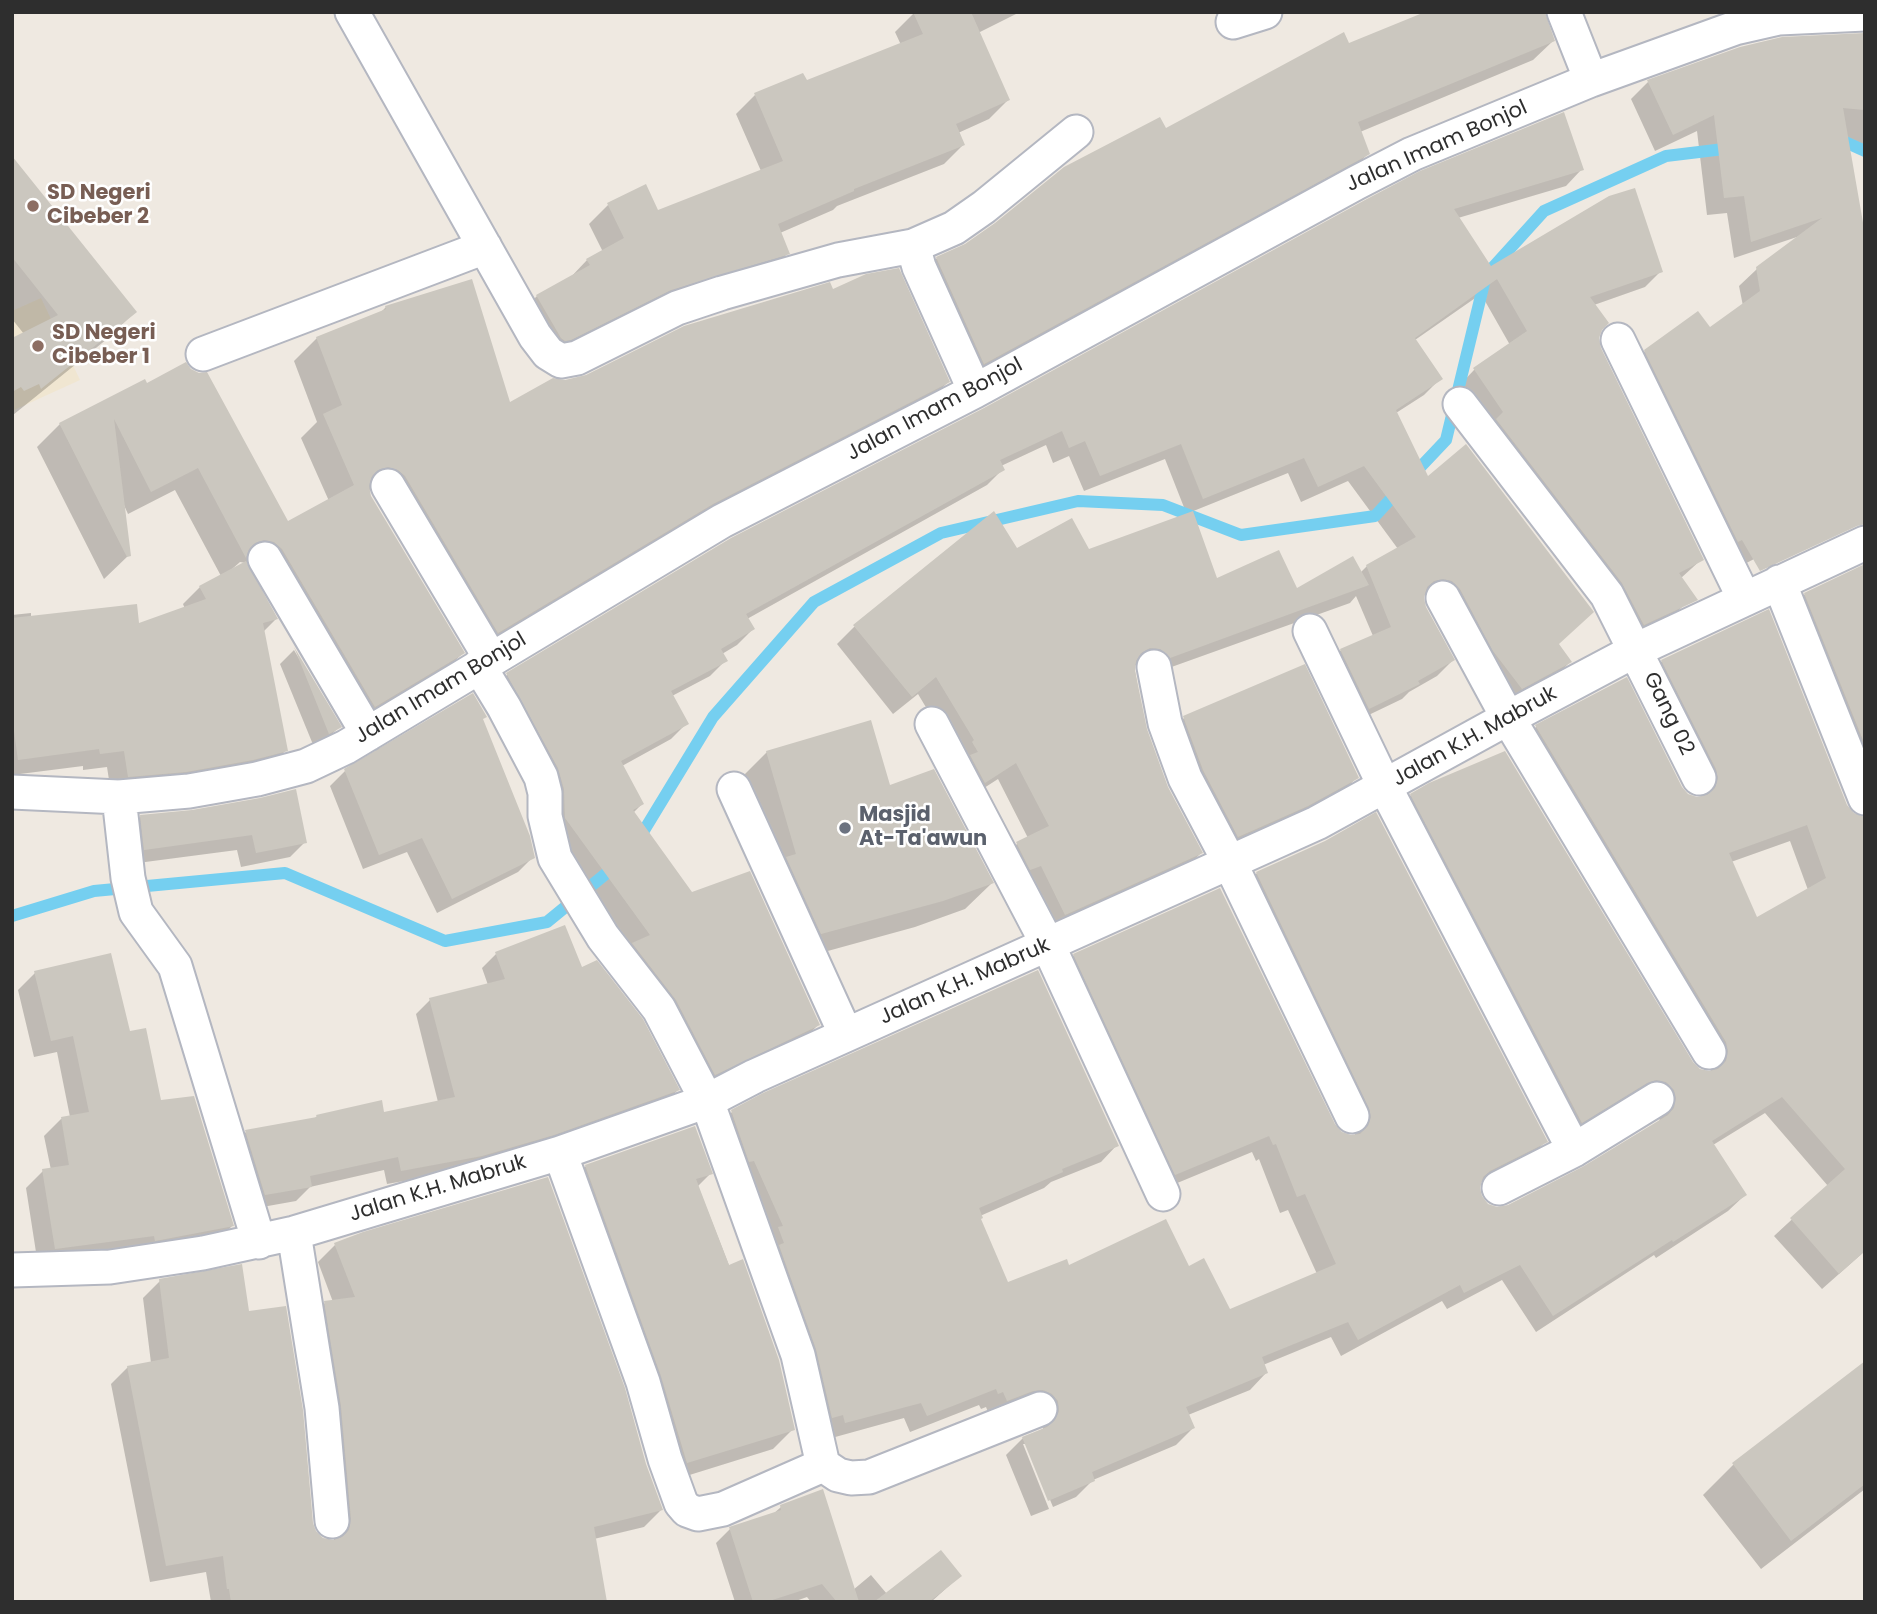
<!DOCTYPE html>
<style>
body{margin:0}
#map{position:relative;width:1877px;height:1614px;overflow:hidden;background:#efe9e1;font-family:Poppins,sans-serif}
canvas{display:block}
.frame{position:absolute;inset:0;border:14px solid #2e2e2e;pointer-events:none}
</style>
<div id="map">
<canvas width="1877" height="1614"></canvas>
<div class="frame"></div>
</div>
<script>
const ctx = document.querySelector('canvas').getContext('2d');
ctx.lineJoin = 'round';
function fill(path, color) { ctx.fillStyle = color; ctx.fill(path, 'evenodd'); }
const poly = rows => new Path2D(rows.map(r => 'M' + r).join(''));
function stroke(path, color, width, dash) { ctx.strokeStyle = color; ctx.lineWidth = width; ctx.lineCap = dash ? 'butt' : 'round'; ctx.setLineDash(dash || []); ctx.stroke(path); }
function drawText(font, color, halo, rows, align = 'center') {
  ctx.font = font + ' Poppins,sans-serif'; ctx.lineWidth = 5; ctx.setLineDash([]); ctx.textBaseline = 'middle'; ctx.strokeStyle = halo; ctx.fillStyle = color; for (const [text, x, y, turn = 0] of rows) {
    ctx.save(); ctx.translate(x, y); ctx.rotate((+turn || 0) * Math.PI / 180); ctx.textAlign = isNaN(turn) ? turn : align; if (halo) ctx.strokeText(text, 0, 0); ctx.fillText(text, 0, 0); ctx.restore();
  }
}
fill(poly([
 [41,298,80,380,12,411,12,311]
]), '#f0e6d1');
fill(poly([
 [915,12,1020,12,978,33,1008,100,989,119,958,133,963,145,944,164,837,206,833,210,780,233,788,253,769,272,550,358,518,315,537,296,569,279,587,260,603,252,589,224,608,205,645,186,658,212,761,171,736,114,755,95,806,82,901,45,895,32],
 [1865,35,1865,150,1848,145,1850,509,1733,570,1628,369,1645,351,1709,330,1743,306,1739,286,1757,269,1800,236,1734,258,1727,213,1707,215,1697,131,1655,151,1631,99,1648,82],
 [1553,41,1533,60,1360,132,1368,154,1348,173,964,382,918,278,937,258,966,245,1165,131,1349,45],
 [12,159,135,312,107,339,13,415,12,340,24,334,12,319],
 [1581,170,1566,186,1458,218,1491,268,1661,271,1645,287,1594,305,1600,330,1597,338,1599,349,1702,559,1681,578,1685,604,1669,620,1627,640,1459,386,1474,370,1510,345,1481,294,1415,340,1440,379,1424,395,1396,413,1428,479,1570,662,1554,678,1505,704,1436,597,1426,594,1423,595,1424,608,1453,660,1437,676,1409,692,1402,699,1352,723,1325,666,1341,650,1373,636,1356,596,1350,603,1152,674,1141,666,1134,665,1145,730,1166,788,1201,853,1183,871,1047,932,999,861,1017,844,1028,838,998,779,967,799,957,759,918,694,893,714,837,644,854,627,1016,551,1088,551,1187,515,1165,459,1084,491,1069,456,1053,463,1046,445,1001,466,1003,469,987,485,747,619,753,629,737,645,722,654,726,660,710,676,672,696,687,723,671,739,622,766,642,804,633,813,691,894,818,1025,802,1041,699,1090,631,947,549,830,491,691,507,675,985,409,1421,173],
 [1288,473,1301,502,1348,481,1398,549,1367,566,1360,573,1296,591,1216,580,1191,512],
 [832,291,948,382,925,405,475,655,375,492,368,490,370,497,463,653,440,675,351,729,251,564,240,562,231,570,276,619,263,632,286,750,269,768,111,793,107,767,83,770,83,766,12,775,12,615,31,613,31,618,137,625,185,609,183,604,200,587,221,576,175,490,128,514,123,503,129,555,104,579,37,447,60,424,144,381,288,524,329,501,301,438,317,422,294,361,317,338,379,314,386,307,509,405,565,382,586,377],
 [1865,566,1865,803,1788,611,1805,594],
 [294,650,339,727,324,742,314,747,280,664],
 [1662,661,1846,806,1865,1251,1822,1289,1774,1236,1828,1186,1765,1113,1713,1145,1745,1195,1728,1211,1656,1258,1654,1255,1536,1332,1502,1280,1447,1309,1442,1301,1341,1356,1331,1337,1263,1365,1266,1373,1250,1390,1188,1415,1193,1428,1176,1445,1093,1480,1076,1497,1053,1507,1027,1444,1023,1444,1049,1509,1031,1516,1006,1455,1023,1438,1043,1429,1041,1418,990,1417,986,1407,981,1409,979,1405,910,1432,904,1418,828,1439,715,1129,732,1112,1117,1145,1101,1162,1051,1182,1044,1188,980,1216,979,1219,1007,1284,1068,1268,1188,1268,1229,1311,1317,1274,1288,1210,1280,1213,1259,1159,1256,1161,1252,1152,1158,1191,1057,972,1074,955,1333,1125,1341,1134,1351,1137,1355,1135,1353,1125,1240,890,1257,873,1546,1141,1529,1158,1479,1183,1480,1197,1487,1205,1497,1209,1508,1207,1585,1168,1659,1123,1660,1116,1564,1138,1394,812,1411,795,1691,1063,1699,1071,1711,1072,1709,1059,1519,744,1536,727,1626,679,1681,788,1687,795,1697,799,1702,796,1700,787,1645,678],
 [1790,841,1808,890,1756,919,1731,862],
 [1184,718,1357,777,1342,793,1223,851,1169,733],
 [482,720,533,857,518,872,437,913,407,852,363,869,330,786,345,771],
 [767,752,889,787,992,883,965,909,915,927,795,960,740,779],
 [141,816,305,842,290,857,241,867,237,850,130,864,126,831],
 [496,954,581,969,678,1090,663,1104,466,1170,387,1184,384,1170,310,1187,296,1201,251,1209,232,1146,246,1132,314,1119,317,1116,383,1114,438,1102,416,1014,430,1000,488,985,482,968],
 [35,973,128,1033,159,1102,232,1226,215,1243,38,1265,26,1188,43,1171,51,1170,44,1136,61,1119,70,1117,57,1052,34,1057,18,990],
 [586,1166,711,1173,698,1186,793,1429,773,1449,667,1482,566,1186],
 [335,1245,645,1465,661,1510,644,1527,594,1539,605,1602,211,1602,206,1572,150,1582,111,1384,128,1367,151,1363,143,1298,160,1281,248,1313,311,1524,315,1534,323,1540,334,1542,325,1424,308,1320,325,1303,333,1302,318,1262],
 [1865,1363,1865,1489,1761,1569,1703,1495,1733,1465],
 [781,1507,853,1590,871,1575,887,1594,960,1576,931,1602,811,1602,807,1597,793,1602,735,1602,716,1543,730,1529,772,1515]
]), '#0003');
stroke(poly([
 [1834,137,1865,151],
 [1411,477,1446,440,1486,275,1544,211,1666,156,1732,148],
 [637,842,713,717,814,602,941,533,1078,501,1163,505,1241,535,1375,516,1399,490],
 [12,916,94,891,285,873,445,941,547,922,619,863]
]), '#75cff0', 12);
fill(poly([
 [913,12,971,12,1010,100,956,124,965,145,854,189,854,191,778,224,790,254,671,290,571,340,565,341,561,338,536,295,590,265,586,259,624,238,607,203,646,184,658,210,783,161,754,93,803,73,807,80,923,34],
 [1425,12,1545,12,1555,41,1358,122,1370,154,984,364,936,257,965,244,995,223,1064,167,1160,117,1166,128,1344,32,1349,43],
 [1865,33,1865,110,1843,108,1865,234,1865,524,1857,526,1760,571,1742,540,1738,542,1644,350,1698,311,1710,327,1760,291,1756,267,1822,218,1751,242,1744,196,1724,198,1714,115,1673,135,1647,80,1740,47,1782,37],
 [1564,112,1584,170,1454,209,1491,266,1609,196,1635,188,1663,272,1590,297,1609,323,1602,330,1599,338,1601,348,1704,560,1679,573,1698,600,1644,625,1622,583,1496,419,1503,412,1473,368,1527,331,1497,279,1415,338,1443,379,1396,410,1428,476,1466,444,1594,612,1559,644,1572,662,1522,689,1493,651,1460,589,1452,581,1443,579,1434,581,1427,587,1424,598,1426,607,1455,660,1418,681,1420,684,1369,709,1340,649,1391,627,1366,565,1416,537,1364,466,1318,487,1304,458,1203,499,1181,444,1100,476,1085,441,1069,448,1062,431,1000,460,1005,470,746,614,755,629,721,649,728,661,671,691,689,724,621,761,644,804,633,810,692,892,750,871,820,1025,715,1075,676,1000,632,943,650,935,565,818,564,789,558,768,506,673,731,538,984,408,1365,200,1420,171],
 [12,156,137,312,41,389,39,384,24,391,21,387,12,392,12,338,58,315,12,257],
 [899,268,950,382,713,504,498,633,405,476,398,470,388,467,378,470,372,476,369,486,371,496,465,653,375,707,282,549,274,542,264,540,255,543,249,549,246,558,198,468,151,492,114,419,131,556,127,557,59,423,145,379,147,383,186,362,191,369,199,373,207,372,288,521,354,485,323,414,342,405,316,337,386,309,385,306,472,279,510,402,553,378,565,380,586,375,684,326,830,282,833,289,866,274],
 [994,511,1017,548,1072,518,1089,549,1193,511,1217,578,1279,550,1297,588,1353,556,1369,585,1170,658,1160,649,1150,648,1141,653,1136,661,1135,671,1147,729,1168,787,1203,853,1065,915,1041,866,1030,870,1016,842,1049,826,1016,763,985,783,970,755,978,752,972,742,974,740,936,677,912,697,853,625],
 [246,561,278,619,263,623,288,751,253,760,186,772,128,777,124,751,100,754,99,749,18,760,12,716,12,618,137,604,139,623,206,599,199,586],
 [1865,564,1865,745,1804,593],
 [1769,609,1847,805,1854,813,1865,817,1865,1251,1839,1274,1790,1218,1845,1169,1782,1097,1712,1141,1747,1195,1673,1242,1672,1240,1553,1316,1520,1265,1464,1293,1460,1285,1358,1340,1348,1322,1262,1357,1268,1373,1186,1407,1195,1428,1092,1472,1095,1481,1048,1501,1022,1437,1047,1427,1055,1420,1059,1411,1058,1401,1052,1394,1043,1390,1033,1391,1007,1401,1003,1392,998,1394,996,1389,927,1416,921,1403,845,1423,843,1415,832,1418,816,1349,779,1245,784,1243,778,1227,783,1226,754,1161,749,1162,731,1110,763,1093,1038,970,1119,1146,1062,1169,1063,1172,979,1208,983,1218,981,1219,1008,1282,1067,1259,1069,1265,1166,1219,1189,1266,1204,1258,1230,1309,1336,1264,1305,1194,1297,1197,1276,1144,1273,1145,1269,1136,1175,1175,1073,954,1220,888,1335,1124,1342,1132,1351,1135,1360,1134,1368,1126,1371,1117,1369,1108,1256,872,1325,841,1376,812,1548,1142,1490,1171,1483,1177,1480,1188,1482,1196,1488,1204,1497,1207,1508,1205,1584,1166,1668,1115,1674,1108,1676,1098,1674,1090,1666,1082,1656,1080,1647,1083,1582,1123,1410,794,1429,783,1505,751,1693,1062,1700,1069,1709,1071,1718,1069,1726,1061,1728,1051,1726,1042,1535,725,1627,677,1682,787,1688,794,1697,797,1707,795,1715,788,1718,778,1716,769,1661,660],
 [1807,825,1826,878,1757,917,1729,853],
 [294,647,342,727,329,734],
 [1305,664,1359,778,1308,806,1238,837,1203,770,1183,716],
 [473,693,487,717,483,719,530,836,535,858,452,899,422,838,379,855,344,769],
 [871,720,890,785,934,769,994,883,943,901,821,934,786,857,796,854,766,751],
 [296,789,307,843,256,853,252,835,144,850,140,815,192,810,260,798],
 [565,925,582,967,597,960,643,1019,680,1090,554,1135,482,1156,401,1171,398,1157,310,1176,312,1187,265,1195,245,1130,317,1117,316,1115,382,1100,384,1112,455,1097,429,998,505,979,495,952],
 [111,953,130,1031,146,1028,161,1100,194,1096,234,1226,155,1241,154,1236,55,1249,42,1169,69,1165,61,1117,89,1112,73,1036,51,1041,34,971],
 [695,1126,713,1174,696,1179,729,1265,743,1259,779,1360,795,1430,687,1463,661,1376,585,1165],
 [548,1177,625,1388,646,1464,663,1510,594,1527,607,1602,231,1602,229,1589,227,1589,223,1556,166,1566,127,1366,169,1358,159,1279,242,1264,249,1311,286,1306,303,1410,313,1523,316,1531,323,1538,334,1540,342,1537,349,1530,351,1519,341,1406,324,1301,355,1297,334,1243,363,1232],
 [1865,1361,1865,1484,1791,1541,1732,1463],
 [823,1489,859,1602,837,1602,822,1584,766,1602,753,1602,729,1527,781,1510,780,1505],
 [941,1550,962,1576,929,1602,874,1602]
]), '#cbc7bf');
const street = poly([
 [352,12,535,336,548,353,561,361,577,358,677,308,722,293,838,260,913,246,954,228,984,207,1076,132],
 [1564,12,1591,80],
 [1233,22,1265,12],
 [913,246,919,267,975,391],
 [1618,340,1744,598],
 [203,354,485,247],
 [1460,404,1607,595,1699,778],
 [388,486,491,659],
 [265,559,368,734],
 [1779,582,1865,798],
 [1443,598,1508,718,1709,1052],
 [1310,631,1385,787,1574,1150],
 [479,666,504,707,541,777,545,793,545,816,555,858,603,937,659,1009,707,1101,798,1355,823,1465,723,1509,698,1514,687,1510,681,1503,665,1459,643,1382,560,1153],
 [1154,667,1165,723,1185,778,1230,863,1352,1116],
 [932,724,1048,945,1163,1194],
 [734,789,846,1035],
 [12,792,119,797,189,791,257,779,306,766,346,747,722,521,975,391,1356,183,1412,154,1591,80,1735,28,1779,18,1865,14],
 [119,797,128,878,136,912,175,966,259,1242],
 [1499,1188,1574,1150,1657,1099],
 [294,1233,322,1408,332,1521],
 [12,1270,110,1267,203,1253,294,1233,560,1153,707,1101,755,1076,1317,823,1508,718,1636,650,1865,543],
 [823,1465,838,1475,851,1478,869,1477,1040,1409]
]);
stroke(street, '#b4b7c1', 37);
stroke(street, '#fff', 33);
for (const [x, y, r, color] of [
 [33,206,7,"#8d6e63"],
 [38,346,7,"#8d6e63"],
 [845,828,7,"#6b7280"]
]) { const dot = new Path2D(); dot.arc(x, y, r, 0, 2 * Math.PI); ctx.fillStyle = color; ctx.fill(dot); stroke(dot, '#fff', 2.5); }
drawText('21px', '#2e2e2e', '#fff', [
 ["Jalan Imam Bonjol",1437,147,-24],
 ["Jalan Imam Bonjol",935,410,-28],
 ["Jalan Imam Bonjol",441,689,-31],
 ["Gang 02",1668,714,64],
 ["Jalan K.H. Mabruk",1475,737,-29],
 ["Jalan K.H. Mabruk",965,982,-24],
 ["Jalan K.H. Mabruk",438,1189,-17]
]);
drawText('bold 21px', '#785e54', '#fff', [
 ["SD Negeri",47,194],
 ["Cibeber 2",47,218],
 ["SD Negeri",52,334],
 ["Cibeber 1",52,358]
], 'left');
drawText('bold 21px', '#5b616d', '#fff', [
 ["Masjid",859,816],
 ["At-Ta'awun",859,840]
], 'left');
</script>
